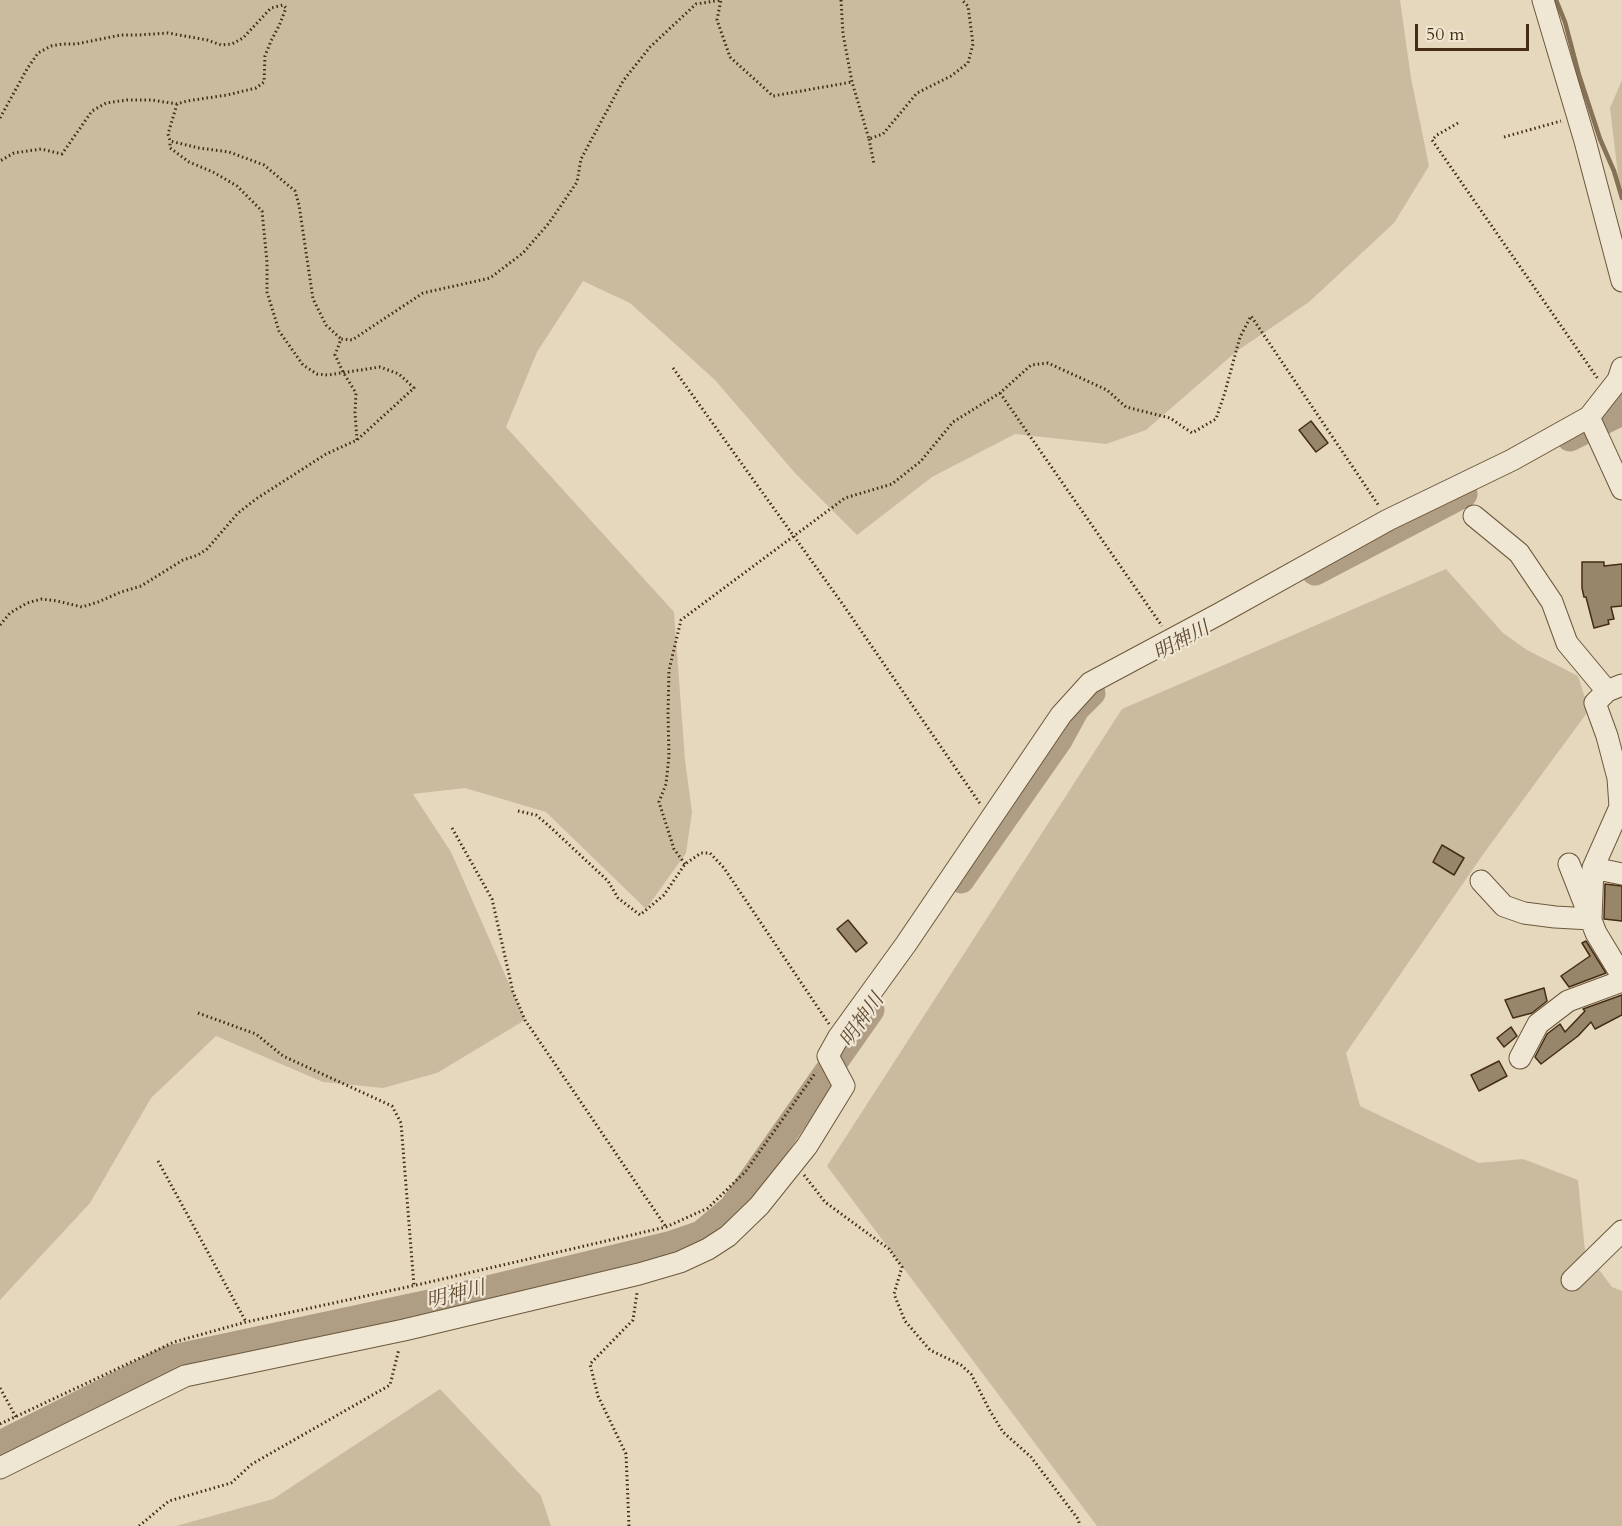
<!DOCTYPE html>
<meta charset="utf-8">
<style>
body{margin:0}
#map{position:relative;width:1622px;height:1526px;overflow:hidden;background:#e6d8bc;font-family:Cardo,serif}
canvas{display:block}
.scale{position:absolute;left:1415px;top:24px;width:114px;height:27px;box-sizing:border-box;border:3px solid #442d13;border-top:0;padding-left:8px;font-size:18px;line-height:21px;white-space:nowrap;color:#442d13;-webkit-text-stroke:4px #efe6d3;paint-order:stroke}
</style>
<div id="map">
<canvas width="1622" height="1526"></canvas>
<div class="scale">50 m</div>
</div>
<script>
const ctx = document.querySelector('canvas').getContext('2d');
ctx.lineJoin = 'round';
function fill(path, color) { ctx.fillStyle = color; ctx.fill(path, 'evenodd'); }
const poly = rows => new Path2D(rows.map(r => 'M' + r).join(''));
function stroke(path, color, width, dash) { ctx.strokeStyle = color; ctx.lineWidth = width; ctx.lineCap = dash ? 'butt' : 'round'; ctx.setLineDash(dash || []); ctx.stroke(path); }
function drawText(font, color, halo, rows, align = 'center') {
  ctx.font = font + ' Cardo,"Noto Serif JP",serif'; ctx.lineWidth = 4.5; ctx.setLineDash([]); ctx.textBaseline = 'middle'; ctx.strokeStyle = halo; ctx.fillStyle = color; for (const [text, x, y, turn = 0] of rows) {
    ctx.save(); ctx.translate(x, y); ctx.rotate((+turn || 0) * Math.PI / 180); ctx.textAlign = isNaN(turn) ? turn : align; if (halo) ctx.strokeText(text, 0, 0); ctx.fillText(text, 0, 0); ctx.restore();
  }
}
fill(poly([
 [0,0,1400,0,1411,78,1429,166,1394,223,1309,302,1237,351,1146,430,1106,444,1015,434,932,477,857,535,795,473,715,380,630,303,583,281,537,352,506,427,674,612,685,760,692,812,686,853,646,909,546,812,465,788,413,794,451,852,525,1020,437,1073,383,1088,323,1082,216,1036,151,1098,90,1203,0,1300],
 [1622,80,1622,195,1620,192,1610,108],
 [1446,569,1503,633,1527,650,1578,676,1589,710,1484,853,1346,1053,1360,1106,1479,1163,1523,1159,1578,1180,1585,1251,1612,1287,1622,1291,1622,1526,1097,1526,827,1166,1122,709],
 [440,1389,541,1496,551,1526,176,1526,273,1499]
]), '#cabb9f');
stroke(poly([
 [1556,0,1565,22,1579,75,1600,139,1614,171,1622,198],
 [1618,414,1622,413]
]), '#847156', 4.5);
stroke(poly([
 [1570,438,1618,414,1622,407],
 [1315,572,1464,494],
 [961,880,1059,740,1076,709,1092,693],
 [0,1444,169,1359,434,1302,672,1244,701,1234,732,1208,871,1010]
]), '#af9e83', 27);
const building = poly([
 [1311,421,1328,443,1316,452,1299,430,1311,421],
 [1582,562,1604,562,1604,566,1622,564,1622,606,1611,607,1614,619,1608,620,1609,624,1594,628,1586,597,1584,597,1582,588,1582,562],
 [1442,845,1464,858,1454,875,1433,862,1442,845],
 [1605,884,1622,886,1622,921,1604,919,1605,884],
 [848,920,867,943,856,952,837,929,848,920],
 [1586,941,1606,973,1569,987,1561,976,1590,956,1582,943,1586,941],
 [1544,988,1547,1001,1532,1013,1513,1018,1505,1000,1544,988],
 [1622,995,1622,1015,1595,1029,1591,1022,1578,1036,1541,1064,1535,1057,1547,1034,1560,1024,1565,1032,1585,1011,1583,1009,1622,995],
 [1511,1027,1517,1036,1504,1047,1497,1038,1511,1027],
 [1499,1061,1507,1076,1479,1091,1471,1075,1499,1061]
]);
fill(building, '#98866b');
stroke(building, '#442d13', 1.5);
const minor = poly([
 [1543,0,1585,141,1622,281],
 [1589,417,1622,489],
 [1474,516,1519,553,1552,602,1567,643,1607,691,1622,685],
 [1569,864,1596,933,1622,976],
 [1593,868,1622,874],
 [1481,881,1504,906,1524,913,1555,917,1591,919,1593,868,1620,807,1618,778,1607,736,1595,703,1607,691],
 [1520,1058,1538,1024,1568,1001,1622,981],
 [1572,1280,1622,1231],
 [0,1468,185,1376,404,1330,639,1274,680,1262,708,1249,728,1236,759,1206,807,1146,844,1086,828,1056,838,1038,906,944,1061,715,1090,683,1219,614,1388,520,1512,460,1589,417,1618,380,1622,368]
]);
stroke(minor, '#6c583d', 23);
stroke(poly([
 [841,0,843,34,852,82,869,139,883,134,917,93,951,76,968,63,973,44,968,6,962,0],
 [177,104,168,134,170,141,199,148,229,152,264,165,295,191,299,205,313,299,326,325,341,339],
 [0,118,27,69,38,53,51,46,63,44,76,44,121,35,138,35,168,33,207,40,221,45,232,44,243,38,271,8,283,5,286,8,279,26,271,41,265,56,264,82,256,88,227,95,187,101,177,104,152,100,127,100,106,103,92,111,62,154,41,149,14,153,0,161],
 [1458,123,1437,135,1432,140,1598,379],
 [1504,137,1561,121],
 [869,139,874,164],
 [673,368,844,606,981,805],
 [1000,393,1162,626],
 [357,440,355,413,356,393,343,372,335,355,341,339,352,340,423,293,490,278,523,253,549,223,577,182,581,159,623,81,650,47,696,4,721,0,717,20,730,57,773,96,852,82],
 [0,625,10,613,27,603,42,599,57,601,82,607,98,602,121,592,141,586,183,560,198,555,207,549,238,513,256,499,326,454,357,440,414,388,399,374,380,367,328,375,317,374,303,365,279,331,267,292,267,262,262,211,237,186,213,172,189,162,170,148,170,141],
 [518,811,536,815,548,825,608,881,618,898,640,915,664,895,685,864,701,853,710,853,724,868,829,1024],
 [452,828,492,899,513,992,525,1020,666,1227],
 [685,864,674,849,659,802,666,784,669,756,668,713,669,670,681,620,845,498,892,484,921,461,953,422,1000,393,1031,365,1048,363,1107,390,1126,407,1170,418,1192,433,1216,419,1225,392,1240,337,1251,316,1379,506],
 [198,1013,256,1034,283,1056,392,1106,401,1123,414,1286],
 [158,1161,246,1322],
 [804,1175,825,1202,889,1249,902,1267,894,1294,905,1321,930,1350,961,1365,971,1374,990,1411,1003,1432,1031,1457,1078,1519,1080,1526],
 [0,1388,16,1417],
 [0,1424,174,1342,246,1322,421,1284,666,1227,708,1208,746,1171,816,1072],
 [139,1526,169,1501,231,1483,252,1464,390,1385,399,1349],
 [629,1526,626,1454,598,1396,590,1364,633,1320,637,1293]
]), '#442d13', 3, [1.5, 3]);
stroke(minor, '#efe6d3', 21);
drawText('italic 20px', '#5f492f', '#efe6d3', [
 ["明神川",1182,642,-28],
 ["明神川",863,1021,-55],
 ["明神川",456,1296,-14]
]);
</script>
